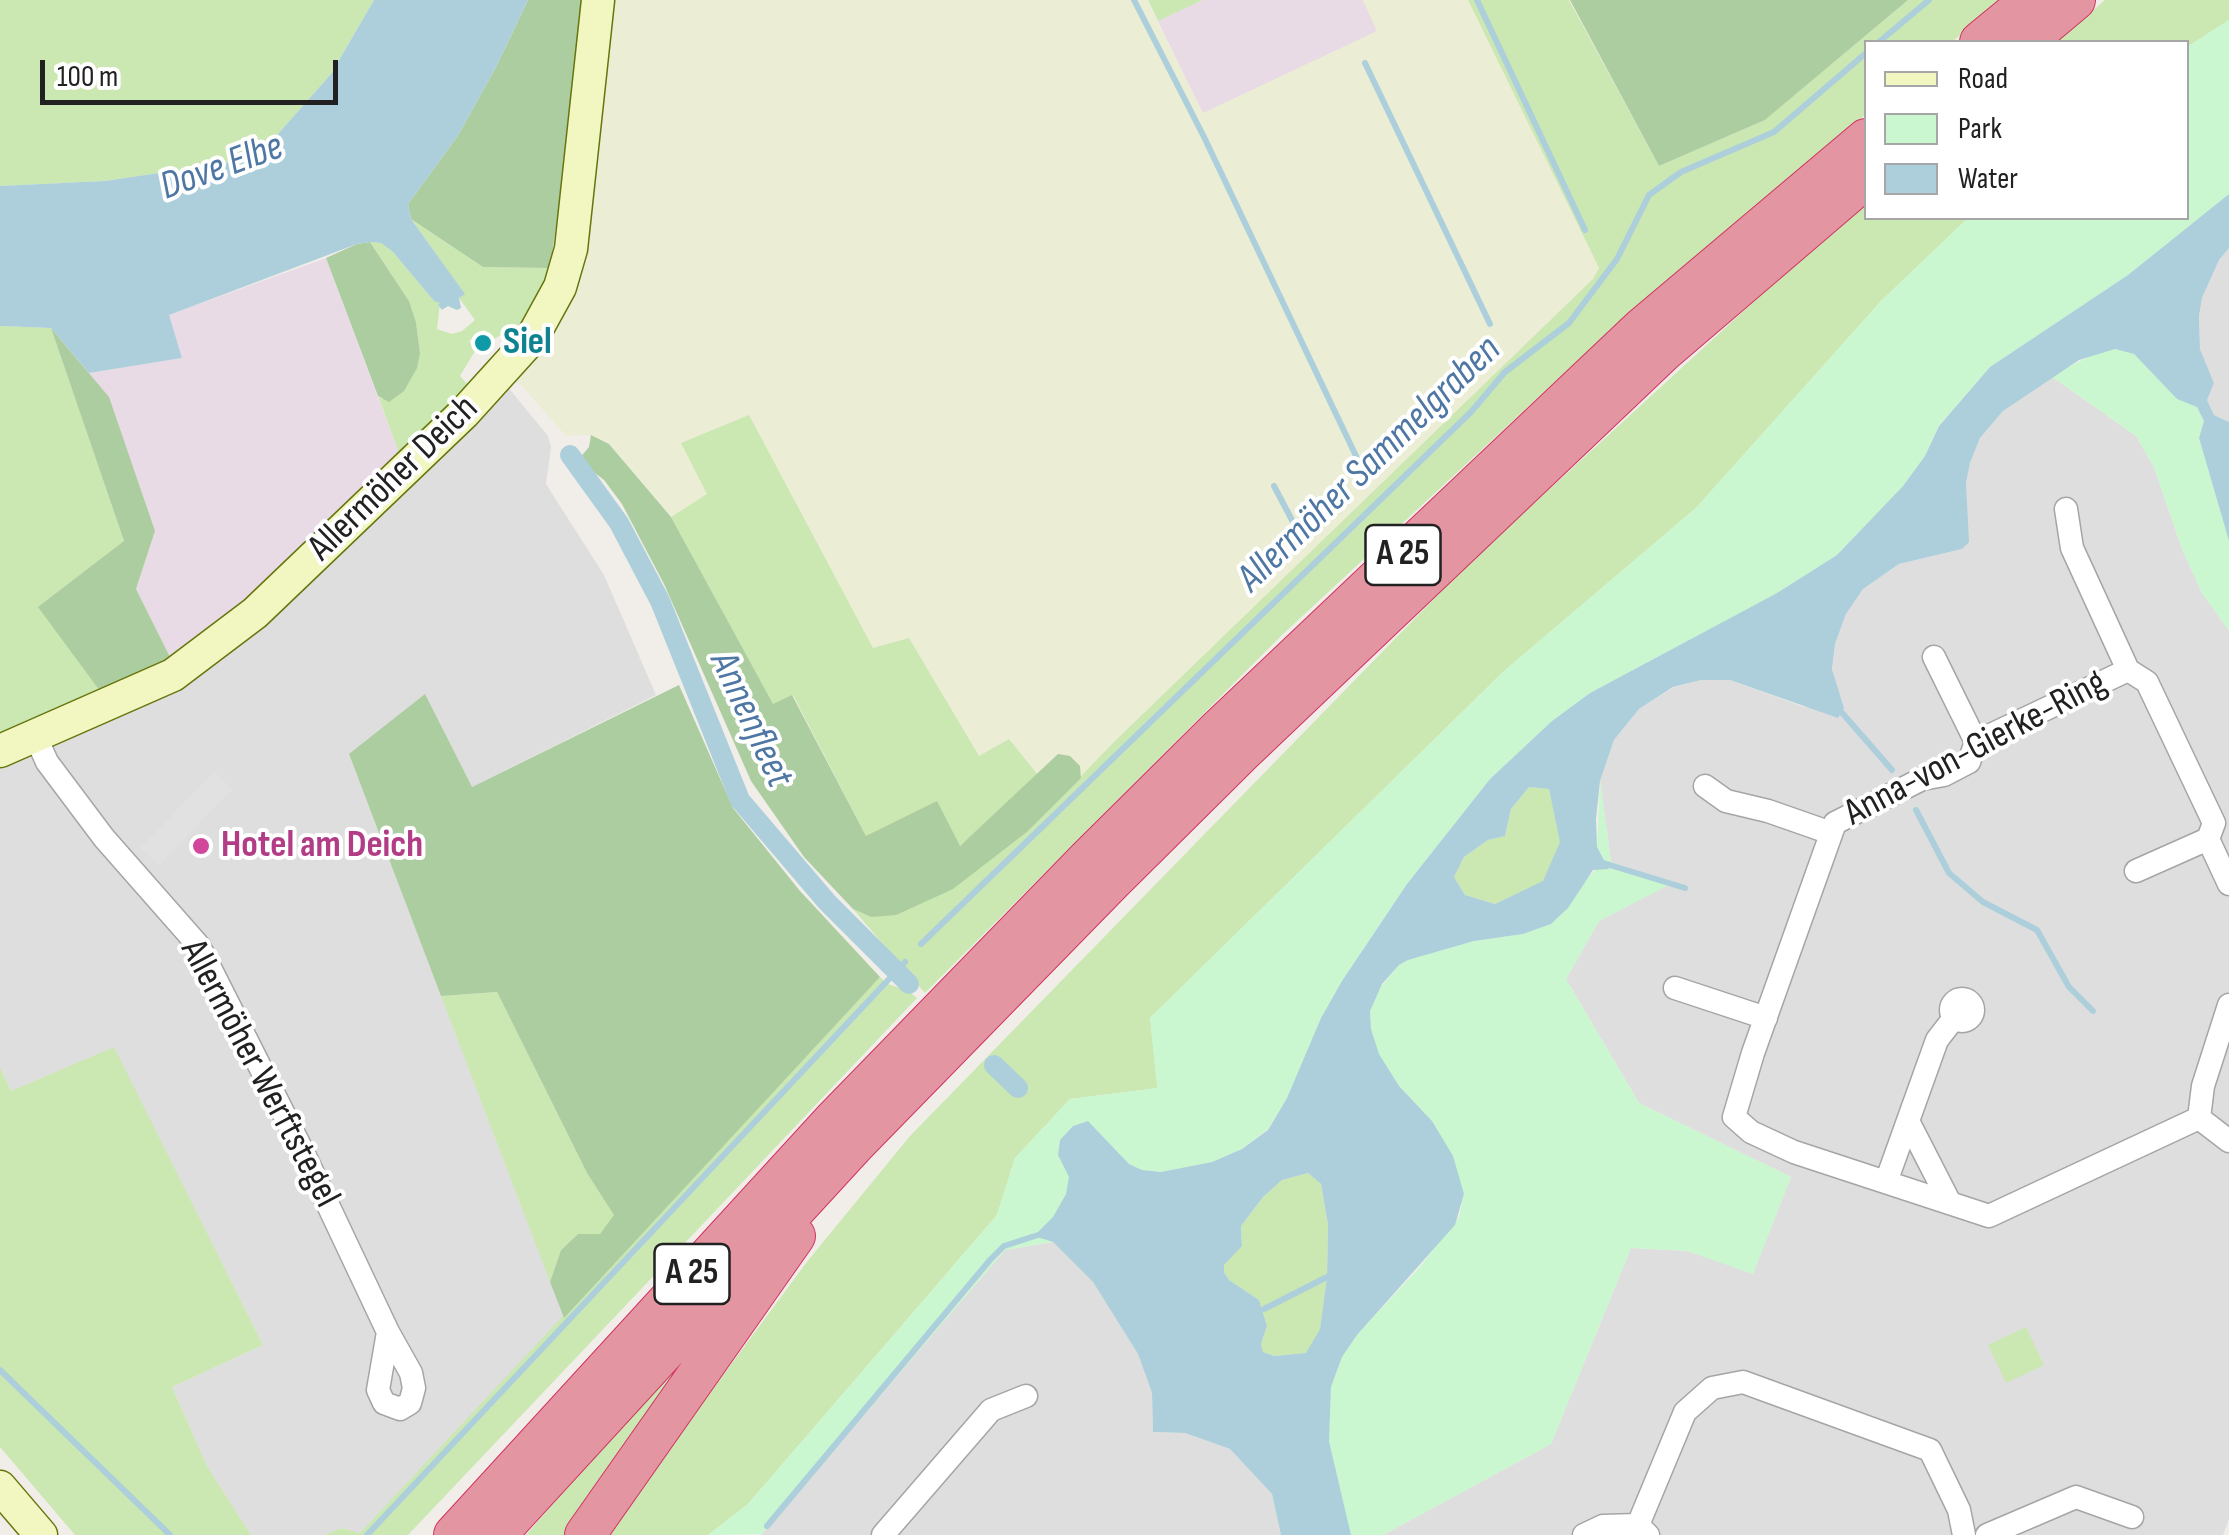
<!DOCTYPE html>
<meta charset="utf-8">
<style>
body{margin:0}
#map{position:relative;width:2229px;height:1535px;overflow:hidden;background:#f1eee9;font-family:"Sofia Sans Condensed",sans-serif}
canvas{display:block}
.legend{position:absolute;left:1864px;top:40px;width:325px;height:180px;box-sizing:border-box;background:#fff;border:2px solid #a6a6a6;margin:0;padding:12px 18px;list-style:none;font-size:30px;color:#212121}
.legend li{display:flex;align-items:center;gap:20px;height:50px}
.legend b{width:50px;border:2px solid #a6a6a6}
.scale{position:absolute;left:40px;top:60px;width:298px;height:45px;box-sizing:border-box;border:5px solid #212121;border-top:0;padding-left:12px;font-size:30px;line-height:35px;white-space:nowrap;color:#212121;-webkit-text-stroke:8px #fff;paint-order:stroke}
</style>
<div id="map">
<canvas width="2229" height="1535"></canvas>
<ul class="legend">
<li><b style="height:12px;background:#f2f6c1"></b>Road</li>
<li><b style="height:28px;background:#caf7cf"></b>Park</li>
<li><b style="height:28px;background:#accfdb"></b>Water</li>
</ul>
<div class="scale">100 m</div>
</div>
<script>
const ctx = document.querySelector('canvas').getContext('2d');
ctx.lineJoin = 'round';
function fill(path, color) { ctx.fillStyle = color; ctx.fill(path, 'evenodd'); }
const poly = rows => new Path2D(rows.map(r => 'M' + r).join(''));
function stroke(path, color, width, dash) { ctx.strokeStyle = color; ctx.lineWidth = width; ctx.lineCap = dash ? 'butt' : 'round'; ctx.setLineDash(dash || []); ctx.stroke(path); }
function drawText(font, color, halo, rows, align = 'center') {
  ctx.font = font + ' "Sofia Sans Condensed",sans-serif'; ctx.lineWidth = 8; ctx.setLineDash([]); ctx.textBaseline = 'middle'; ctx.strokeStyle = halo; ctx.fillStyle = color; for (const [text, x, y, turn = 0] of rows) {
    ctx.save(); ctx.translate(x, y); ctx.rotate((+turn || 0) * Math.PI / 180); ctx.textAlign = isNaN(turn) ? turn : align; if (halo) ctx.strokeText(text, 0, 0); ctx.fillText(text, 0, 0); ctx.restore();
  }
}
fill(poly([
 [2229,248,2229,422,2214,415,2207,400,2214,383,2200,349,2199,316,2202,298,2219,260],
 [2051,376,2136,436,2154,467,2182,549,2202,593,2229,631,2229,1519,2223,1535,1383,1535,1551,1444,1631,1248,1687,1251,1753,1273,1791,1177,1639,1103,1566,979,1599,921,1669,884,1611,862,1600,781,1614,740,1639,709,1674,687,1701,680,1730,680,1804,707,1844,708,1832,669,1835,644,1846,614,1863,589,1899,564,1962,549,1968,542,1966,483,1970,463,1980,438,2003,411],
 [507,386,548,436,551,447,546,484,604,575,656,695,472,787,349,754,564,1318,360,1533,341,1528,324,1535,251,1535,207,1466,172,1387,263,1345,114,1048,11,1091,0,1067,0,768,67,738],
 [1053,1242,1093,1282,1138,1354,1152,1393,1153,1432,1185,1433,1230,1449,1272,1494,1281,1535,761,1535,1005,1250]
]), '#dfdede');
fill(poly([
 [1203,0,1363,0,1378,31,1203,115,1158,21],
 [326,258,400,456,249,606,173,663,136,589,155,531,89,373,182,358,168,315]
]), '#e9dbe6');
fill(poly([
 [607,0,1147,0,1203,113,1377,31,1363,0,1468,0,1599,268,1593,280,1081,778,1079,766,1058,754,1038,775,1009,739,979,757,909,638,873,648,749,416,708,494,671,517,609,444,591,435,566,436,514,377,542,342]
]), '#ebeed5');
fill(poly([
 [0,0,374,0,331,74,262,152,251,159,105,181,0,186],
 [1148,0,1203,0,1158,21],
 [1468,0,1569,0,1659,166,1765,120,1908,0,2002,0,1952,42,1866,42,1866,114,1615,326,1282,635,925,993,853,909,871,917,1028,831,1115,741,1593,279,1599,268],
 [2105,0,2229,0,2229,20,2187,47,2186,42,2056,42],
 [1866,205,1866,218,1968,218,1881,301,1696,508,1504,671,1150,1018,1158,1088,1070,1099,1015,1158,997,1215,748,1504,708,1535,605,1535,806,1263,910,1136,1468,564,1761,295],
 [411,219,483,267,550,268,533,318,494,339,484,330,469,341,475,351,460,376,468,385,463,395,400,456,378,396,382,399,420,353,416,322,409,301,370,242,381,243,393,252,434,301,437,299,440,303,437,329,452,334,462,331,475,320,459,298,464,293],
 [0,326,51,328,124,541,103,695,0,735],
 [749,415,873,648,909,638,979,756,1009,739,1038,775,959,847,866,836,793,695,773,705,671,517,707,494,681,443],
 [1529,787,1549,789,1561,842,1543,882,1495,904,1465,895,1454,877,1464,857,1488,840,1505,836,1511,809],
 [880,977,888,984,908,991,917,998,408,1535,324,1535,341,1528,360,1533],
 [497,992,587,1173,615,1215,600,1234,578,1234,561,1250,550,1282,441,996],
 [114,1047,263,1345,172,1387,207,1466,251,1535,75,1535,0,1447,0,1067,11,1091],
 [1308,1173,1321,1184,1328,1225,1327,1277,1320,1329,1307,1353,1274,1356,1263,1352,1261,1344,1267,1326,1259,1300,1229,1280,1224,1272,1224,1264,1242,1245,1241,1226,1263,1197,1282,1180],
 [736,1293,568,1535,526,1535],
 [2026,1327,2044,1365,2006,1383,1988,1345]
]), '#cbe7b2');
fill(poly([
 [528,0,589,0,550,268,483,267,411,219,408,204,457,137,496,67],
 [1570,0,1908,0,1765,120,1659,166],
 [370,242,409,301,416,322,420,353,417,368,404,391,389,402,378,396,326,258,357,244],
 [51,328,109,397,155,531,136,589,173,663,103,695,38,607,124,541],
 [591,435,609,444,671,517,773,704,792,695,866,836,937,801,960,846,1058,754,1070,756,1080,766,1081,778,1028,831,953,889,896,915,871,917,853,909,804,857,751,781,664,584,622,504,604,480,578,460,589,447],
 [679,685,733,808,800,891,880,977,564,1318,550,1282,561,1250,578,1234,600,1234,614,1215,587,1173,497,992,441,996,349,754,425,694,472,787]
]), '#accda0');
fill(poly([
 [2229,20,2229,194,2128,275,1990,367,1939,425,1925,456,1903,486,1837,555,1777,593,1590,693,1552,721,1490,779,1407,884,1342,981,1321,1018,1287,1098,1268,1129,1242,1149,1212,1162,1161,1172,1142,1170,1129,1164,1088,1121,1073,1126,1060,1140,1058,1155,1070,1177,1066,1194,1054,1217,1035,1235,1053,1242,1005,1250,762,1534,708,1535,748,1504,997,1215,1015,1158,1070,1099,1157,1088,1150,1018,1504,671,1696,508,1881,301,1968,218,2186,218,2187,47],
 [2115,349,2134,354,2177,399,2197,406,2204,421,2199,438,2229,541,2229,631,2202,593,2182,549,2154,467,2136,436,2051,376,2098,352],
 [1600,781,1611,862,1671,884,1599,921,1566,979,1639,1103,1791,1177,1753,1274,1687,1251,1631,1248,1551,1444,1383,1535,1351,1535,1329,1441,1331,1387,1342,1357,1357,1335,1419,1268,1459,1217,1464,1194,1432,1121,1399,1086,1379,1055,1371,1029,1370,1011,1375,994,1399,965,1408,960,1474,941,1523,934,1551,924,1568,908,1582,884,1605,860,1597,847]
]), '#caf7cf');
fill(poly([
 [214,772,232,790,159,865,140,848]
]), '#e1e1e1');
fill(poly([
 [374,0,528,0,496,67,457,137,408,204,411,219,465,294,459,298,461,308,457,310,448,306,442,310,438,305,440,303,434,301,393,252,381,243,370,242,357,244,169,315,182,358,89,373,51,328,0,326,0,186,105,181,252,159,262,152,331,74],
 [2229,194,2229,248,2219,260,2202,298,2199,316,2200,349,2214,383,2207,400,2214,415,2229,422,2229,541,2199,438,2204,421,2197,407,2177,399,2134,354,2115,349,2079,360,2003,411,1980,438,1970,463,1966,483,1969,542,1962,549,1899,564,1863,589,1846,614,1835,644,1832,669,1844,708,1838,718,1730,680,1701,680,1673,687,1639,709,1614,740,1600,781,1596,819,1597,847,1609,869,1593,870,1568,908,1551,924,1523,934,1474,941,1408,960,1399,965,1382,984,1370,1011,1371,1029,1379,1054,1399,1086,1432,1121,1453,1156,1464,1194,1455,1225,1357,1335,1342,1357,1331,1387,1329,1441,1351,1535,1281,1535,1272,1494,1230,1449,1185,1433,1153,1432,1152,1393,1138,1354,1093,1282,1053,1242,1034,1236,1053,1217,1066,1194,1069,1177,1058,1155,1060,1140,1073,1126,1088,1121,1129,1164,1142,1170,1161,1172,1212,1162,1242,1149,1268,1130,1287,1098,1321,1018,1342,981,1407,884,1490,779,1552,721,1590,693,1777,593,1837,555,1903,486,1925,456,1939,426,1990,367,2128,275],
 [1529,787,1549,789,1560,842,1543,881,1495,904,1465,895,1454,877,1464,857,1488,840,1505,836,1511,809],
 [1308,1173,1321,1184,1328,1225,1327,1277,1320,1329,1306,1353,1274,1356,1263,1352,1261,1344,1267,1326,1259,1300,1229,1280,1224,1272,1224,1265,1242,1246,1241,1226,1263,1197,1282,1180]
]), '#accfdb');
stroke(poly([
 [1134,0,1204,137,1357,458],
 [1477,0,1585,230],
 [1879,42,1929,0],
 [1365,63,1490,324],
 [1274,486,1293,522],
 [1837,707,1892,770],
 [1916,810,1949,873,1983,902,2037,930,2069,987,2093,1011],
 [1600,862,1685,888],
 [921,944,1471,412,1505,372,1569,323,1617,259,1649,195,1681,172,1774,132,1866,53],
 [1264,1309,1327,1277],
 [0,1370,170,1535],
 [767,1526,990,1260,1004,1246,1038,1235],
 [367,1535,905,962]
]), '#accfdb', 6);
stroke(poly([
 [570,455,619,523,660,601,740,800,827,902,909,984],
 [994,1065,1018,1088]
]), '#accfdb', 20);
const street = poly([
 [2066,509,2072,548,2128,670],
 [1934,657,1976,742],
 [35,735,47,762,104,838,199,946,303,1152,388,1332,378,1390,384,1403,400,1409,410,1403,414,1388,411,1373,388,1332],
 [1705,786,1726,801,1768,811,1831,833],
 [2136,871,2208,839],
 [2229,884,2208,839,2214,823,2147,682,2128,670,1976,742,1969,762,1944,775,1922,779,1835,823,1753,1053,1734,1117,1751,1132,1794,1152,1989,1216,2199,1118,2229,1141],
 [1675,988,1766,1018],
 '1951 1010a11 11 0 1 1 22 0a11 11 0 1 1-22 0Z',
 [2199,1118,2203,1086,2229,1005],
 [1908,1121,1950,1203],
 [1886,1182,1937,1040,1954,1018],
 [1638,1525,1685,1412,1712,1388,1743,1382,1930,1450,1959,1510,1964,1535],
 [883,1535,991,1410,1026,1396],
 [1584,1535,1603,1526,1638,1525,1648,1535],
 [1987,1535,2076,1497,2132,1517]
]);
const secondary = poly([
 [0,751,173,675,255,613,464,413,532,338,560,287,571,249,598,0],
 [0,1487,41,1535]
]);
const highway = poly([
 [1980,42,2031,0],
 [2025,42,2075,0],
 [454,1535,833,1121,1088,859,1220,728,1642,328,1866,139],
 [496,1535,856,1143,1112,881,1242,752,1664,351,1866,178],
 [585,1535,795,1236]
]);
stroke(street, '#a5a5a5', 25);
stroke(secondary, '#66750c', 35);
stroke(highway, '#d13364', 42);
stroke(street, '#fff', 22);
stroke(secondary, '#f2f6c1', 32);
stroke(highway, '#e396a2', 40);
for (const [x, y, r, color] of [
 [483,343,10,"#0f9aa8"],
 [201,846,10,"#d1479c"]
]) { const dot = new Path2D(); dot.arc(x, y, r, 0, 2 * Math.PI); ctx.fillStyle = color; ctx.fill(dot); stroke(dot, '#fff', 4); }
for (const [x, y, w] of [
 [1403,555,75],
 [692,1274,75]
]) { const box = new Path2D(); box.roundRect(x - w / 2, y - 30, w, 60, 8); ctx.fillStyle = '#fff'; ctx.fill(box); stroke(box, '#212121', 2.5); }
drawText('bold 35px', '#212121', null, [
 ["A 25",1403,555],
 ["A 25",692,1274]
]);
drawText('bold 38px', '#0d838f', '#fff', [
 ["Siel",503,343]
], 'left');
drawText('38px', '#212121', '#fff', [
 ["Allermöher Deich",394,479,-44],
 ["Anna-von-Gierke-Ring",1976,749,-28],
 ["Allermöher Werftstegel",259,1074,62]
]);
drawText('bold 38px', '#b23c85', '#fff', [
 ["Hotel am Deich",221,846]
], 'left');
drawText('italic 40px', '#4f77a4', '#fff', [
 ["Dove Elbe",222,168,-20],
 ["Allermöher Sammelgraben",1370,465,-44],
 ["Annenfleet",750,720,65]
]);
</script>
